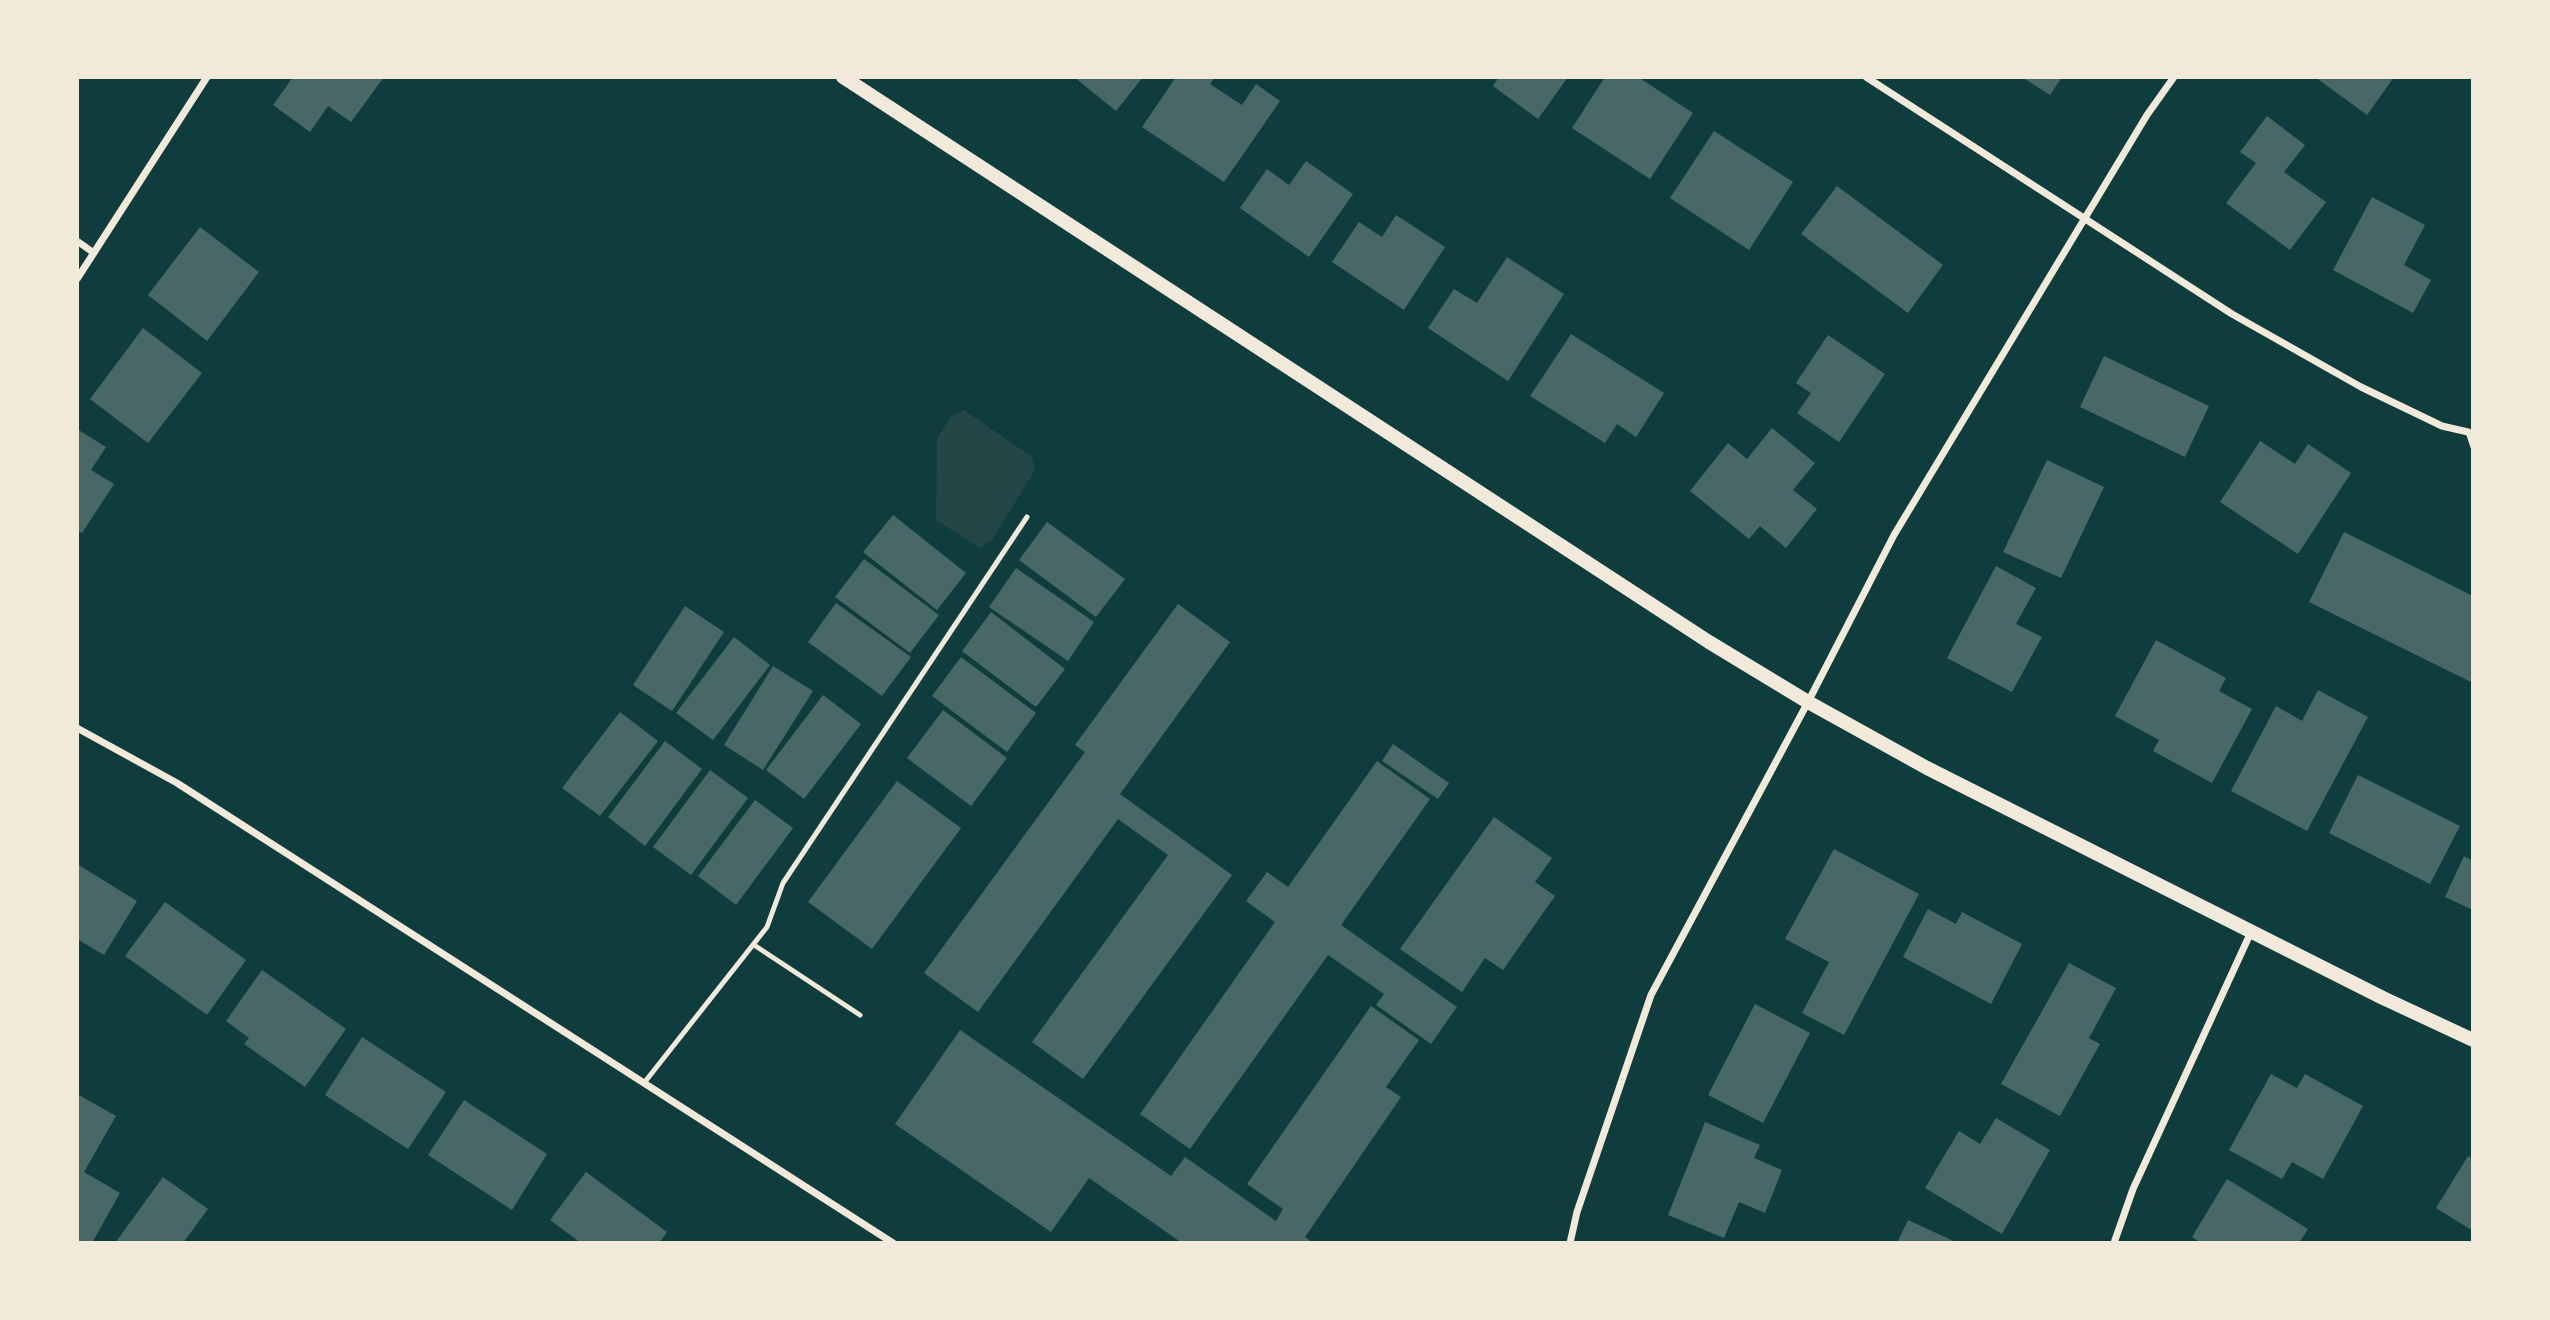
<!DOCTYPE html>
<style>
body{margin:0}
#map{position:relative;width:2550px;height:1320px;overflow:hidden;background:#0f3d3e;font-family:Figtree,sans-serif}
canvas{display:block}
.frame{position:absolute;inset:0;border:79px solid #f1e9da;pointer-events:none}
</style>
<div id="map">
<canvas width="2550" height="1320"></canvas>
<div class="frame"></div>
</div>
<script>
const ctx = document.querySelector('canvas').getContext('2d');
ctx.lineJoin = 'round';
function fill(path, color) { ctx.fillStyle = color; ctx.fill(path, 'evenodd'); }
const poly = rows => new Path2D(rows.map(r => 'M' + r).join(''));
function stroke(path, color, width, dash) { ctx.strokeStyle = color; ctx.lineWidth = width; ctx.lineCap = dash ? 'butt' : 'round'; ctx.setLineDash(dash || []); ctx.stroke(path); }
fill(poly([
 [964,410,1032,457,1035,470,992,540,980,548,936,520,937,438,951,417]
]), '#244646');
fill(poly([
 [293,77,384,77,351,122,328,106,310,132,273,105],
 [1074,77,1143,77,1116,111],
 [1176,77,1215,77,1210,84,1242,105,1256,84,1280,101,1224,182,1142,127],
 [1499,77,1568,77,1538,119,1493,86],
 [1605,77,1638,77,1693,113,1650,179,1572,128],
 [2022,77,2062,77,2050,95],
 [2315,77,2394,77,2367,115],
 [2267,116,2305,145,2284,172,2326,202,2290,250,2226,203,2256,163,2240,152],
 [1714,131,1793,182,1749,250,1670,198],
 [1306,161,1353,194,1309,257,1240,208,1267,169,1289,185],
 [1837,186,1943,265,1908,313,1801,234],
 [2372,197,2425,225,2404,265,2431,280,2413,313,2333,270],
 [1396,215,1445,247,1404,310,1332,262,1359,222,1382,237],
 [200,227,259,272,207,341,148,295],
 [1507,257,1564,294,1508,381,1428,328,1454,289,1477,303],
 [143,328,202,373,148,443,90,399],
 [1571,334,1664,393,1636,437,1617,424,1605,443,1530,396],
 [1828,335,1885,374,1839,442,1797,413,1811,393,1796,383],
 [2104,356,2209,406,2185,457,2080,407],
 [1772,428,1815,463,1793,490,1817,509,1786,548,1760,526,1749,539,1690,491,1728,443,1747,459],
 [77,429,106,447,91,470,114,484,82,533,77,530],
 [2260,441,2295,464,2308,444,2351,473,2298,554,2220,502],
 [2047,460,2104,487,2061,578,2003,552],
 [893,515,966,573,937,610,863,552],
 [1047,522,1125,579,1096,617,1019,560],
 [2344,532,2473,596,2473,683,2309,602],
 [864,559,939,615,910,653,835,597],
 [1996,566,2036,588,2016,624,2042,637,2012,692,1947,658],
 [1016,568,1094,622,1068,661,989,607],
 [836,603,911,657,882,696,808,642],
 [1178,604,1230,642,1120,794,1232,875,1083,1079,1032,1042,1168,855,1118,819,978,1012,924,973,1085,752,1075,745],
 [685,606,724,632,672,711,633,685],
 [991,612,1065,669,1036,707,962,651],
 [734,637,770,665,713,740,676,713],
 [2156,640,2226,678,2219,691,2252,709,2212,783,2153,751,2159,740,2115,716],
 [961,657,1036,713,1007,752,932,696],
 [773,666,813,691,763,770,724,745],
 [2318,690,2368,717,2307,831,2231,791,2276,706,2302,721],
 [823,695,861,724,804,799,766,770],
 [943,710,1007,758,971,806,907,758],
 [620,712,658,741,600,816,562,788],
 [665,741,702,769,645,846,608,817],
 [1393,744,1449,783,1438,799,1382,761],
 [1377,761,1430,799,1341,925,1457,1007,1431,1044,1376,1005,1384,994,1328,955,1190,1149,1140,1114,1275,922,1246,901,1267,872,1288,887],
 [710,770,748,798,691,875,653,847],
 [2358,775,2460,826,2430,884,2329,833],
 [897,781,961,828,872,949,808,902],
 [755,800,793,828,736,905,698,876],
 [1494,817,1552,858,1535,882,1555,896,1503,970,1485,958,1462,992,1400,949],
 [1834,849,1919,894,1844,1035,1802,1013,1829,962,1785,939],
 [2464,856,2473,861,2473,910,2445,897],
 [77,864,137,901,104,955,77,939],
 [165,902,246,960,207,1015,125,956],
 [1928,909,1956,924,1962,912,2022,944,1991,1004,1903,957],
 [2069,963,2116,988,2089,1038,2100,1044,2060,1116,2001,1084],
 [262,970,346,1029,305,1087,244,1044,249,1038,226,1021],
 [1755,1004,1810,1033,1763,1123,1708,1095],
 [1371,1006,1419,1040,1386,1087,1401,1097,1305,1237,1313,1243,1182,1243,1089,1178,1051,1232,895,1124,960,1030,1171,1176,1185,1157,1276,1221,1283,1209,1247,1184],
 [362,1037,446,1092,408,1149,325,1095],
 [2271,1074,2297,1088,2305,1074,2363,1106,2323,1179,2292,1162,2282,1179,2229,1150],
 [77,1094,116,1116,84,1172,120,1193,92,1243,83,1243,77,1240],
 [464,1100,547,1154,512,1210,428,1155],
 [1996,1118,2050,1150,2002,1234,1925,1188,1959,1131,1980,1144],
 [1705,1122,1760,1145,1754,1158,1782,1170,1765,1213,1739,1202,1724,1238,1668,1215],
 [2468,1156,2473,1159,2473,1231,2436,1208],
 [586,1172,667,1232,659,1243,581,1243,550,1220],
 [163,1177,208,1209,183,1243,115,1243],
 [2227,1179,2308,1229,2299,1243,2201,1243,2192,1237],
 [1908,1220,1958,1243,1897,1243]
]), '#486865');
stroke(poly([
 [2468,432,2473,447],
 [754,945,860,1015],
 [644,1083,767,927,783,883,1027,517]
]), '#f1e9da', 5);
stroke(poly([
 [1866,77,2232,314,2361,387,2442,426,2468,432],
 [77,241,94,253],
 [77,279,207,77],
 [77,728,177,783,893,1243],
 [1570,1243,1577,1212,1651,995,1808,702,1894,535,2147,115,2174,77],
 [2114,1243,2133,1189,2251,932]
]), '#f1e9da', 7);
stroke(poly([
 [843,77,1709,642,1808,702,1927,768,2383,998,2473,1040]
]), '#f1e9da', 14);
</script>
